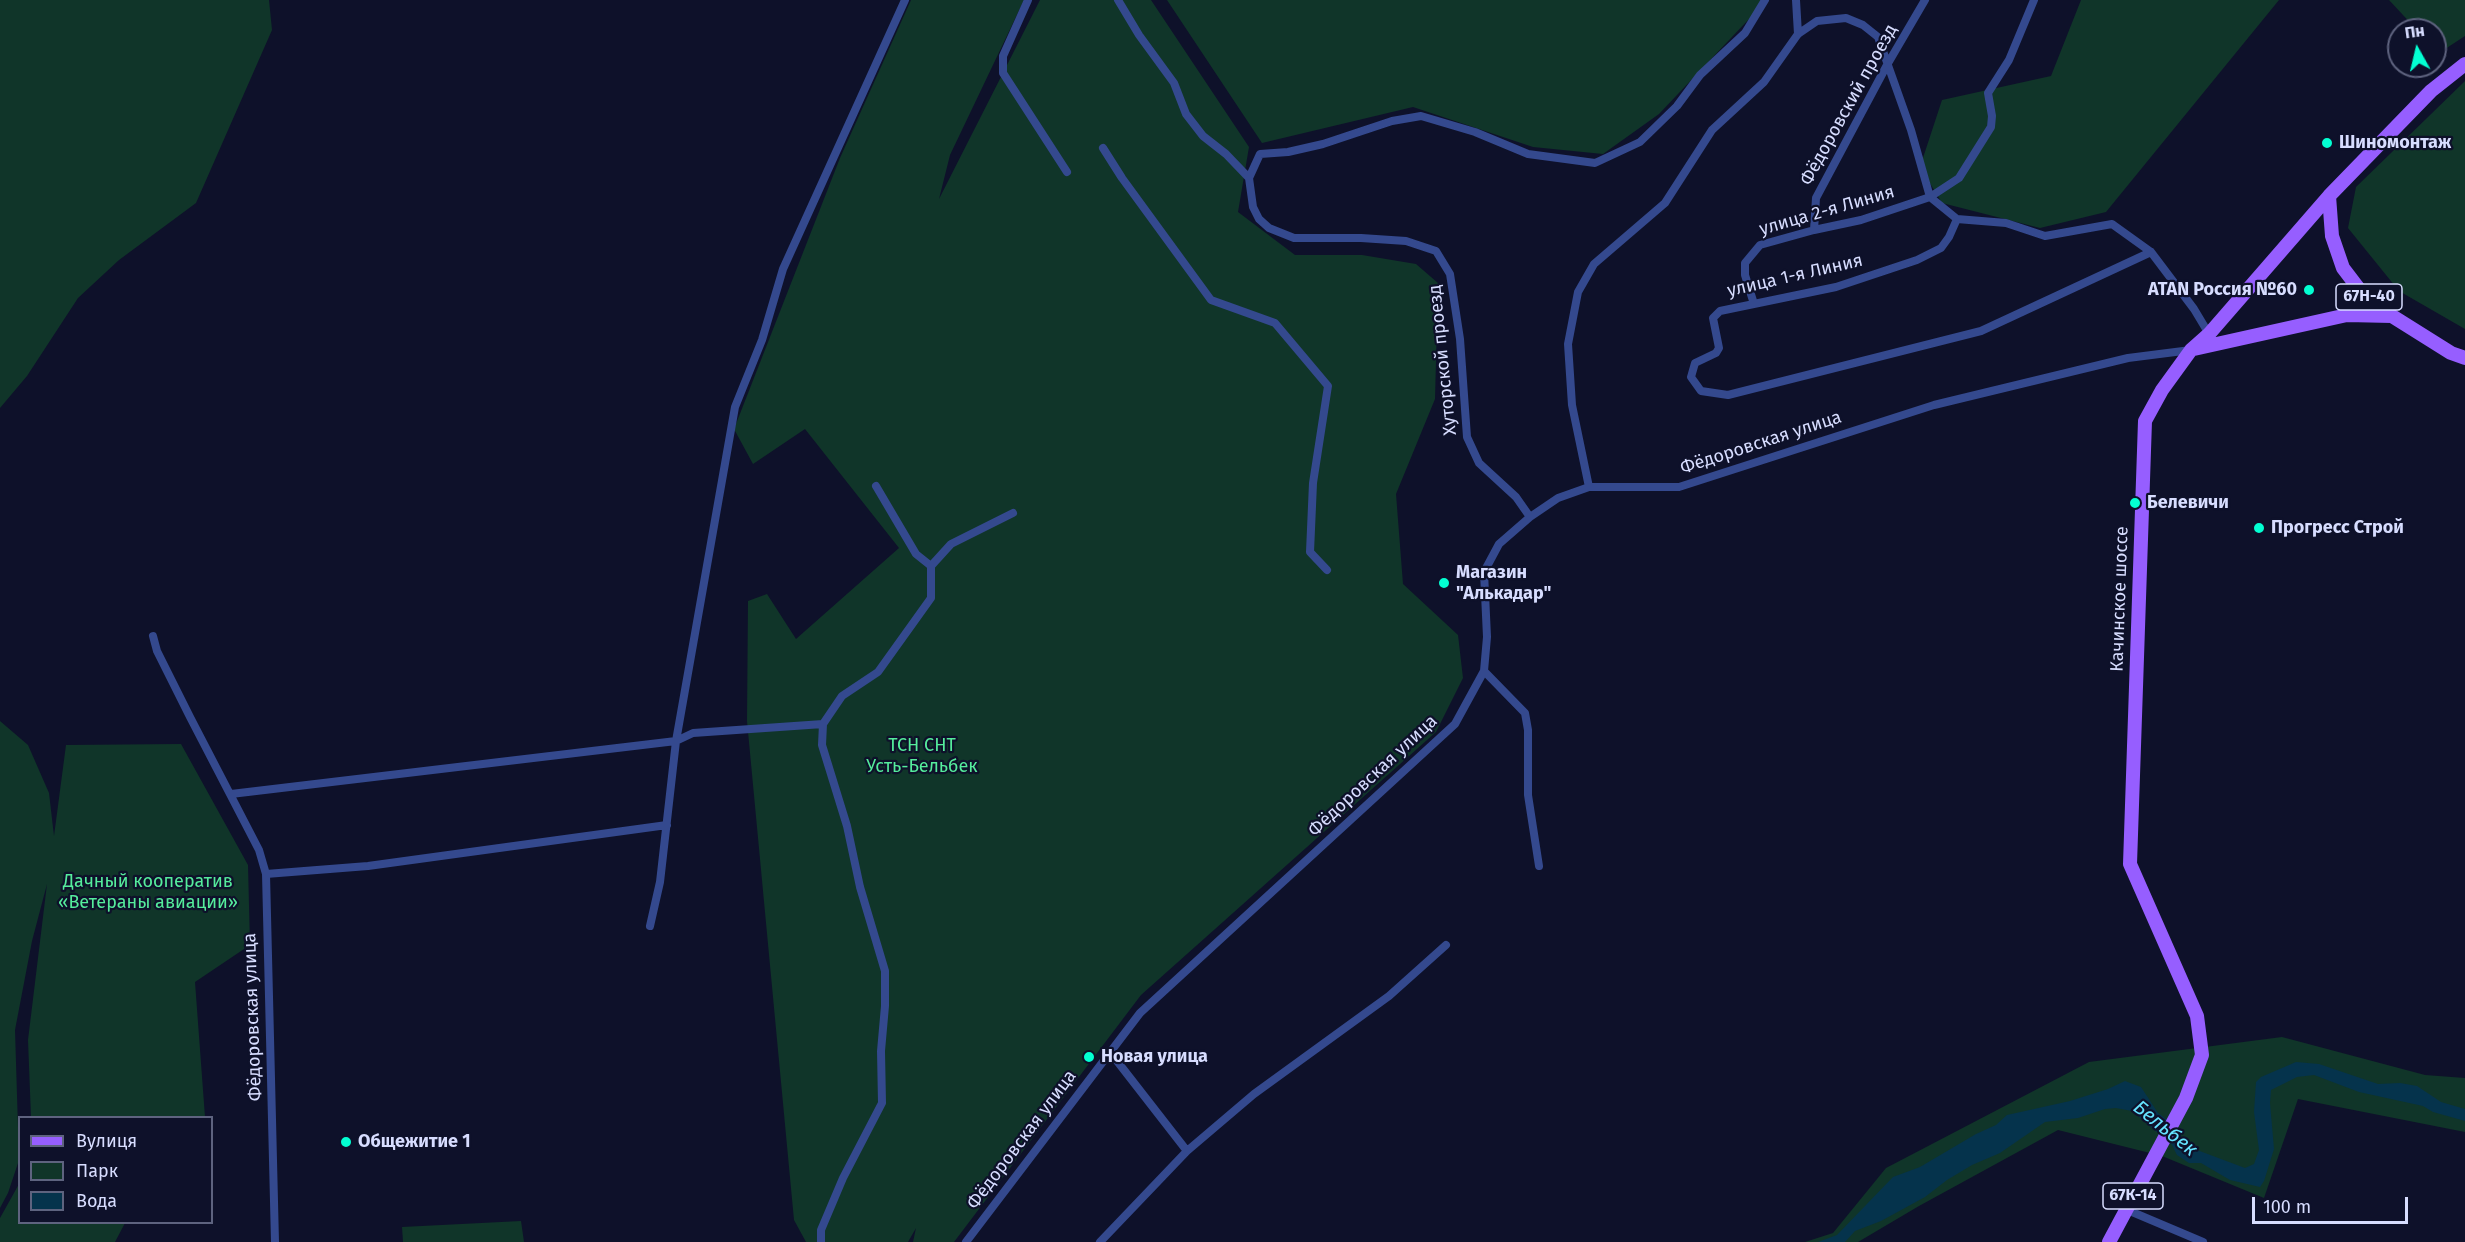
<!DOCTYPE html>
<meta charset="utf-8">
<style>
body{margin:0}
#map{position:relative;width:2465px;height:1242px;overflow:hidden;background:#0e112a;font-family:"Fira Sans",sans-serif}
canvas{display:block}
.legend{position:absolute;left:18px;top:1116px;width:195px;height:108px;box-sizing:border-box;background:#0e112a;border:2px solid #5e637f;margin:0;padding:8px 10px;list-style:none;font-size:18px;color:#d7ddff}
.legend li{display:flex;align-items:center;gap:12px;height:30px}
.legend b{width:30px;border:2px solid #5e637f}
.north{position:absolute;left:2387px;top:18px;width:60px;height:60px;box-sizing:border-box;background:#0e112a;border:2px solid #5e637f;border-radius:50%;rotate:352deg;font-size:16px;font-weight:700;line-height:24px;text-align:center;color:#d7ddff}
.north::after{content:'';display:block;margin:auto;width:21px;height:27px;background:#03ffd2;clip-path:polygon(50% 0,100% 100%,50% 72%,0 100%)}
.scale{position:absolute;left:2252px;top:1197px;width:156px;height:27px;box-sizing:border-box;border:3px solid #d7ddff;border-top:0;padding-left:8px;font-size:18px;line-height:21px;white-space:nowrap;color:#d7ddff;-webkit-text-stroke:4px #0e112a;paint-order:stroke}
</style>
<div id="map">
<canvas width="2465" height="1242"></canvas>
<ul class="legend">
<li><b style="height:8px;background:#965eff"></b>Вулиця</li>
<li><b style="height:16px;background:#103529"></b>Парк</li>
<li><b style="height:16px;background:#05334c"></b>Вода</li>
</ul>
<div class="north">Пн</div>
<div class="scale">100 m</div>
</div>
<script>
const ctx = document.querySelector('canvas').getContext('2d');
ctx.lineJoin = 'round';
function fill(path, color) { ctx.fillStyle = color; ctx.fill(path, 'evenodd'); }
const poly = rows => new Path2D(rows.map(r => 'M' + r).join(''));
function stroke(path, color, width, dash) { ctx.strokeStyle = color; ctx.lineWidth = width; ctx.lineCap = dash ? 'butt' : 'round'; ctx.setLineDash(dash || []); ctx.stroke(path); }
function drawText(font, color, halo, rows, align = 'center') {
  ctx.font = font + ' "Fira Sans",sans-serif'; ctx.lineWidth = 4.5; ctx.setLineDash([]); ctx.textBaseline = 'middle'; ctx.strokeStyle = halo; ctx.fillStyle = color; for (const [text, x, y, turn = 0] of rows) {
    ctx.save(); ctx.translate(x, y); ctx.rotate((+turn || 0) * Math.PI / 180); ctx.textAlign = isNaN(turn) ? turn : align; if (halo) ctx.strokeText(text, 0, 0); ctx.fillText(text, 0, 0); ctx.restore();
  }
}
fill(poly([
 [0,0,269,0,272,30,196,203,119,260,78,298,27,376,0,408],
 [911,0,1024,0,950,155,939,199,1040,0,1151,0,1249,147,1238,212,1295,255,1362,255,1416,264,1438,283,1435,399,1396,494,1403,584,1458,635,1463,678,1436,732,1141,995,954,1242,913,1242,916,1228,908,1242,806,1242,794,1220,747,721,748,601,767,594,796,639,899,548,805,429,753,464,734,429,840,158],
 [1167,0,1767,0,1659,114,1603,154,1533,147,1413,107,1262,143],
 [2081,0,2279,0,2106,212,2040,228,1942,203,1920,167,1942,100,2051,76],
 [2389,0,2465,0,2465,36,2439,53,2435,48,2435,30,2417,30],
 [2465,81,2465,329,2399,291,2348,228,2356,187],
 [0,721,28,745,49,793,54,836,66,745,181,744,248,865,250,945,195,982,205,1117,31,1117,28,1040,47,884,32,941,15,1030,19,1160,8,1193,0,1208],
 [2282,1037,2425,1075,2465,1078,2465,1132,2298,1099,2264,1198,2162,1156,2058,1130,1919,1206,1858,1242,1805,1242,1833,1233,1886,1168,2089,1062],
 [19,1184,20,1222,125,1223,115,1242,0,1242,0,1218],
 [521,1221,524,1242,403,1242,402,1227]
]), '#103529');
fill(poly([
 [2296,1062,2319,1064,2378,1084,2400,1083,2417,1086,2441,1102,2465,1109,2465,1121,2433,1112,2423,1106,2359,1092,2314,1075,2297,1077,2271,1090,2270,1103,2274,1149,2264,1181,2260,1187,2230,1180,2201,1163,2189,1163,2177,1155,2172,1145,2132,1111,2116,1108,2105,1109,2078,1118,2045,1122,2000,1153,1972,1165,1947,1180,1925,1197,1881,1221,1855,1231,1845,1242,1818,1242,1837,1235,1893,1177,1920,1167,1976,1134,1996,1125,2007,1115,2070,1101,2108,1089,2125,1081,2141,1087,2158,1113,2181,1130,2181,1139,2189,1147,2245,1168,2254,1164,2259,1150,2254,1112,2256,1082,2261,1077]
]), '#05334c');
stroke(poly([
 [1028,0,1003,56,1003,73,1067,172],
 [1118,0,1139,35,1174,83,1186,114,1203,136,1226,154,1249,178,1253,207,1259,219,1269,228,1294,238,1361,238,1406,241,1436,251,1450,274,1460,339,1467,437,1479,463,1516,497,1530,517],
 [1796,0,1798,34],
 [1103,148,1122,178,1211,300,1275,323,1328,386,1313,483,1310,552,1327,570],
 [1249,178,1260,154,1288,152,1323,144,1392,121,1421,116,1475,132,1528,154,1595,163,1640,142,1677,106,1700,75,1745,33,1765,0],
 [1957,219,1949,237,1941,248,1917,260,1836,287,1720,311,1713,318,1719,348,1716,353,1695,363,1691,377,1701,391,1728,395,1981,331,2151,252],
 [1814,230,1816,198,1887,65,1925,0],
 [1754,304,1745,275,1745,263,1760,245,1814,230,1861,220,1930,197,1959,178,1991,127,1992,116,1988,93,2009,60,2034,0],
 [876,486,916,554,931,566],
 [1589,487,1572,405,1568,344,1578,292,1594,264,1665,203,1712,130,1764,82,1798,34,1817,21,1846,18,1863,25,1878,37,1911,130,1930,197,1957,219,2006,223,2045,236,2112,224,2151,252,2194,309,2209,334],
 [153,636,157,651,190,717,259,850,266,874,275,1242],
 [1484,671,1525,713,1528,730,1528,795,1539,866],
 [231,794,676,741,693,733,823,724],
 [266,874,368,866,667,825],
 [650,926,660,882,676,741,735,407,762,340,783,269,905,0],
 [1110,1052,1187,1151],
 [2125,1209,2203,1242],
 [821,1242,821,1230,843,1178,882,1103,881,1051,885,1006,885,971,860,887,847,826,822,745,823,724,842,696,878,672,931,598,931,566,951,544,1013,513],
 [966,1242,1140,1013,1455,724,1484,671,1487,637,1484,572,1499,544,1530,517,1558,498,1589,487,1679,487,1934,405,2128,358,2191,350],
 [1100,1242,1187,1151,1254,1094,1389,996,1446,945]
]), '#34498e', 8);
stroke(poly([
 [2329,196,2332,236,2343,268,2359,289,2392,316,2451,353,2465,358],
 [2194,349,2347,315,2392,316],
 [2109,1242,2186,1098,2202,1055,2197,1016,2130,864,2145,421,2162,390,2191,350,2209,334,2329,196,2431,91,2465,64]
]), '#965eff', 14);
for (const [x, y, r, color] of [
 [2327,143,6,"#03ffd2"],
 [2309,290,6,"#03ffd2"],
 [2135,503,6,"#03ffd2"],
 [2259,528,6,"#03ffd2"],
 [1444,583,6,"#03ffd2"],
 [1089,1057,6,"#03ffd2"],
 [346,1142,6,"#03ffd2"]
]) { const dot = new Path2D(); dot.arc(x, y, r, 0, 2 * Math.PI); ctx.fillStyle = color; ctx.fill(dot); stroke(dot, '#0e112a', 2); }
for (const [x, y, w] of [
 [2369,297,66],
 [2133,1196,60]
]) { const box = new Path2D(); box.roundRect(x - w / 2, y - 13, w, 26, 4.5); ctx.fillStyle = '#0e112a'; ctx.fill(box); stroke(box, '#d7ddff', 1.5); }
drawText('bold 16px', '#d7ddff', null, [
 ["67H-40",2369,297],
 ["67К-14",2133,1196]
]);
drawText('18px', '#d7ddff', '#0e112a', [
 ["Фёдоровский проезд",1849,105,-61],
 ["улица 2-я Линия",1827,211,-16],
 ["улица 1-я Линия",1795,276,-13],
 ["Хуторской проезд",1443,360,-96],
 ["Фёдоровская улица",1761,443,-18],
 ["Качинское шоссе",2120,599,-88],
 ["Фёдоровская улица",1373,776,-43],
 ["Фёдоровская улица",253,1017,-92],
 ["Фёдоровская улица",1022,1140,-53]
]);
drawText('bold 18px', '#d7ddff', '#0e112a', [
 ["Шиномонтаж",2339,143],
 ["ATAN Россия №60",2297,290,"right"],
 ["Белевичи",2147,503],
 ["Прогресс Строй",2271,528],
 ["Магазин",1456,573],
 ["\"Алькадар\"",1456,594],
 ["Новая улица",1101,1057],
 ["Общежитие 1",358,1142]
], 'left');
drawText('18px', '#55ec9c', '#0e112a', [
 ["ТСН СНТ",922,746],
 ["Усть-Бельбек",922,767],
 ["Дачный кооператив",148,882],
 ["«Ветераны авиации»",148,903]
]);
drawText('italic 20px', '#65e3ff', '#0e112a', [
 ["Бельбек",2165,1129,39]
]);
</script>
